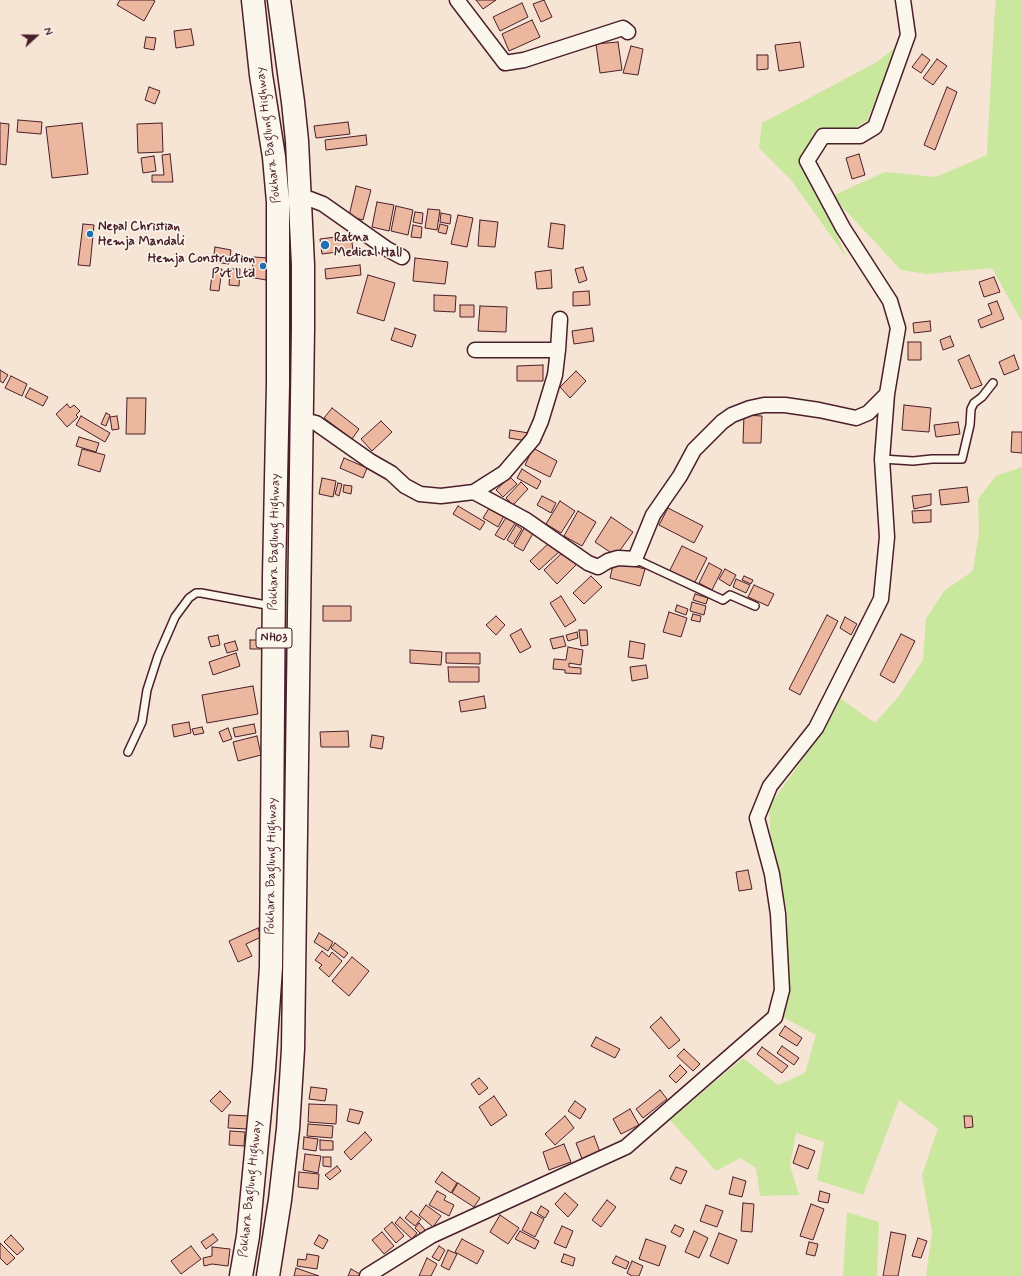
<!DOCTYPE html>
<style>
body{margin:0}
#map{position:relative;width:1022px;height:1276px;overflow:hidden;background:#f6e4d5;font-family:Mynerve,sans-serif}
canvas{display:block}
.north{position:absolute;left:16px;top:16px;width:40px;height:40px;-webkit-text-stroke:3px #fbf7ec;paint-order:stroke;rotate:69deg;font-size:11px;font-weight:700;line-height:16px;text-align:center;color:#4a1f2b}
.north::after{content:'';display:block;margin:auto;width:14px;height:18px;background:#4a1f2b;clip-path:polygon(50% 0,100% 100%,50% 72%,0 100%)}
</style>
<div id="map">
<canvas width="1022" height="1276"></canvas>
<div class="north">N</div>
</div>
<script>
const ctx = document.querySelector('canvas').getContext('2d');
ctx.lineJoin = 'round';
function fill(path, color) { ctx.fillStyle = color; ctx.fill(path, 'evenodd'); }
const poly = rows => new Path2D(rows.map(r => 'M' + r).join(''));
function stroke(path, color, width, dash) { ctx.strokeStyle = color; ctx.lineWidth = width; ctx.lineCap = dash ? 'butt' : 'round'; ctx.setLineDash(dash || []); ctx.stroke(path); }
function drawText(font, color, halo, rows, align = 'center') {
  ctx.font = font + ' Mynerve,sans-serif'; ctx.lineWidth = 3; ctx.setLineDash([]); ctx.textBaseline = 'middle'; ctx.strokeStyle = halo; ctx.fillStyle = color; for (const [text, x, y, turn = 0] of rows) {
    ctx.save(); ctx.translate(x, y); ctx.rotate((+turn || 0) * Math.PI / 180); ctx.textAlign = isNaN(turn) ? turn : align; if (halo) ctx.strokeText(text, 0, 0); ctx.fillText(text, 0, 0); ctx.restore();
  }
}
fill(poly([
 [996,0,1022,0,1022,322,992,268,927,274,901,270,832,196,885,172,936,177,987,155,994,22],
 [898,45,867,121,850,131,828,130,804,156,804,171,830,216,846,257,791,180,759,148,762,123,877,62],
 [1022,467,1022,1276,926,1276,932,1232,922,1175,938,1128,899,1100,863,1195,817,1180,824,1142,796,1133,790,1166,799,1195,760,1196,756,1168,740,1158,716,1171,670,1120,743,1058,778,1085,805,1073,816,1035,783,1017,789,980,787,912,771,844,769,807,804,757,840,698,875,723,899,696,923,660,926,619,944,591,973,571,979,532,978,499,996,476],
 [847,1212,879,1222,877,1276,843,1276]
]), '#cae79e');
const building = poly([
 [120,0,153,0,155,1,144,21,117,5,120,0],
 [476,0,496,0,483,9,476,0],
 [544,0,552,17,541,22,533,4,544,0],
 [522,3,528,17,500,31,493,17,522,3],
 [532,20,540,37,509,51,502,34,532,20],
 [191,29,194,45,176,48,174,31,191,29],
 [146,37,156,38,154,50,144,48,146,37],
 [618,42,622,70,600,73,596,44,618,42],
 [800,42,804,67,779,71,775,45,800,42],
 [631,46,643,49,638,75,623,73,631,46],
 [922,54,930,60,921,73,912,67,922,54],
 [757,55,768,55,768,69,757,70,757,55],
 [937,59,947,66,933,85,923,78,937,59],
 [149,87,160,91,155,104,145,100,149,87],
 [947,87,957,92,935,150,924,145,947,87],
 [18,120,42,122,41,134,17,132,18,120],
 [348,122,350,134,316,138,314,126,348,122],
 [0,123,9,124,6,165,0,164,0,123],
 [82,123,88,174,52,178,46,127,82,123],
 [162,123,163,152,138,153,137,124,162,123],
 [366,135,367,145,326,150,325,140,366,135],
 [170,154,173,182,152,182,152,175,164,175,162,155,170,154],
 [859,154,865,175,852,179,846,158,859,154],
 [154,156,156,171,143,173,141,158,154,156],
 [356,186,371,190,363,220,349,216,356,186],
 [377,202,394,205,389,231,372,227,377,202],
 [396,206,413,210,408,235,391,231,396,206],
 [428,209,440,210,437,230,425,228,428,209],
 [415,212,423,213,422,224,413,222,415,212],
 [441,213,451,215,450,224,440,222,441,213],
 [458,215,473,218,467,247,451,244,458,215],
 [480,220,498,222,495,247,478,246,480,220],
 [551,223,565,225,563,249,548,247,551,223],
 [83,224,94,225,90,266,78,265,83,224],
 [440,224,448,226,446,234,438,232,440,224],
 [413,225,422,227,421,238,411,237,413,225],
 [351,235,353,250,322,254,320,239,351,235],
 [215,247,231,250,229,264,213,262,215,247],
 [254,257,269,258,266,280,244,276,245,269,252,270,254,257],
 [415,258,448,262,445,284,413,281,415,258],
 [360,265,361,275,326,279,325,269,360,265],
 [583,267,587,280,579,283,575,269,583,267],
 [213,268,222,269,219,291,210,290,213,268],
 [230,269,240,269,239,286,229,285,230,269],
 [551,270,552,288,537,289,535,272,551,270],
 [368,275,395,283,384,321,357,313,368,275],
 [994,277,1000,292,984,297,979,282,994,277],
 [589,291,590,305,573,306,573,292,589,291],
 [434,295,456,296,455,312,434,311,434,295],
 [997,301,1004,319,981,328,978,320,992,314,988,304,997,301],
 [460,305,474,305,474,317,460,317,460,305],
 [480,306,507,307,506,332,478,331,480,306],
 [930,321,931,331,914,333,913,323,930,321],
 [395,328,416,335,412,347,391,340,395,328],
 [592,328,594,341,574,344,572,331,592,328],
 [950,336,954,346,943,350,940,340,950,336],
 [908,342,921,342,921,360,908,360,908,342],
 [969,355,982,385,971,389,958,360,969,355],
 [1014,355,1019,369,1004,375,999,362,1014,355],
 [543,365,543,381,517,381,517,366,543,365],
 [0,370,8,375,3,383,0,381,0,370],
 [576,371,586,381,570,398,560,387,576,371],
 [11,376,27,384,22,396,5,388,11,376],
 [30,388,48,397,43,406,25,397,30,388],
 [127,398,146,398,145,434,126,434,127,398],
 [67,404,70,408,74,405,80,411,76,415,78,417,67,427,56,414,67,404],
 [904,405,931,408,929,432,902,430,904,405],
 [332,408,359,429,352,439,324,418,332,408],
 [106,413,110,415,106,426,101,424,106,413],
 [744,415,762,416,761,443,743,443,744,415],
 [81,416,110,433,105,442,76,425,81,416],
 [117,416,119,429,112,430,110,417,117,416],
 [381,421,392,432,372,451,361,439,381,421],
 [958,422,960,434,936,437,934,425,958,422],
 [510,430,529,433,527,441,509,438,510,430],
 [1012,432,1022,432,1022,453,1011,452,1012,432],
 [79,437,99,443,96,452,76,446,79,437],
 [533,448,557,461,550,477,525,465,533,448],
 [82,449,105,455,100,472,78,465,82,449],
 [344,458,367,468,363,478,340,468,344,458],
 [522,469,541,481,537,489,517,478,522,469],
 [510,477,517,484,503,497,496,490,510,477],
 [322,478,336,481,333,497,319,494,322,478],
 [521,482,528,489,513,505,506,498,521,482],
 [338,483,342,484,339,496,335,494,338,483],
 [344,485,352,486,351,494,343,492,344,485],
 [967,487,969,502,941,505,939,490,967,487],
 [931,494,931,505,914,509,912,496,931,494],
 [542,496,556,503,551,513,537,505,542,496],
 [560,501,575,511,561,533,546,524,560,501],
 [491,505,505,514,498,527,483,518,491,505],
 [458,506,485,522,480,530,453,514,458,506],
 [668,508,703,526,694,543,659,525,668,508],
 [931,510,931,522,913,523,912,511,931,510],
 [578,511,596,522,582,546,564,536,578,511],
 [507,516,516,522,504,540,495,535,507,516],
 [611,517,633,532,616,556,595,542,611,517],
 [516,525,522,529,513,544,507,540,516,525],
 [526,525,535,530,523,551,514,546,526,525],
 [550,542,559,552,539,570,530,561,550,542],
 [682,546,707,558,694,584,669,572,682,546],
 [564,551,577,564,557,584,544,570,564,551],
 [614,561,645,569,640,586,610,578,614,561],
 [709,563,722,570,712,590,699,583,709,563],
 [725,569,736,575,730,586,719,579,725,569],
 [591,576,602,587,584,604,573,593,591,576],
 [744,576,753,580,751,584,742,580,744,576],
 [736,579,750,585,746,593,733,587,736,579],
 [754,585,774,594,768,606,748,597,754,585],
 [695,594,708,598,706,604,693,600,695,594],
 [561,596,576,620,565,627,550,603,561,596],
 [692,602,706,606,704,615,690,611,692,602],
 [677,605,688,609,686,615,675,611,677,605],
 [323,606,351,606,351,621,323,621,323,606],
 [669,612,687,618,681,637,663,632,669,612],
 [693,614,701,616,700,622,691,620,693,614],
 [827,615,838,621,800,695,789,689,827,615],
 [496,616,505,625,496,635,486,625,496,616],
 [845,617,857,624,851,635,840,628,845,617],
 [521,629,531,647,520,653,510,635,521,629],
 [579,630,587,630,588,645,581,646,579,630],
 [577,632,578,638,568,641,566,635,577,632],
 [901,634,915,641,894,683,880,675,901,634],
 [218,635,220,645,211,647,208,637,218,635],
 [563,636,566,646,553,649,550,639,563,636],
 [250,640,262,640,262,649,250,649,250,640],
 [235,641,238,650,227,653,224,644,235,641],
 [630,641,645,644,643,659,628,657,630,641],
 [568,647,583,650,581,665,569,663,569,667,581,668,581,674,565,673,565,670,553,669,554,659,566,660,568,647],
 [410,650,442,652,441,665,410,663,410,650],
 [236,653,240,666,213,675,209,662,236,653],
 [446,653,480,653,480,664,446,663,446,653],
 [646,665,648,678,632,681,630,667,646,665],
 [448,667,479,667,479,682,449,682,448,667],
 [253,686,258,714,207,723,202,695,253,686],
 [484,696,486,708,461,712,459,701,484,696],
 [189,722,191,733,174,737,172,725,189,722],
 [254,724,256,733,235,737,233,728,254,724],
 [202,727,204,733,194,735,192,729,202,727],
 [228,728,232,739,223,742,219,732,228,728],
 [348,731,349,747,321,747,320,732,348,731],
 [372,735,384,737,382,749,370,747,372,735],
 [257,736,261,755,238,761,233,742,257,736],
 [748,870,752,889,739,891,736,872,748,870],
 [258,928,261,937,246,944,252,956,238,962,229,941,258,928],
 [319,933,333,942,328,951,314,942,319,933],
 [335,943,348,953,344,958,331,948,335,943],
 [322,951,329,957,332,952,342,961,329,977,319,968,322,965,315,960,322,951],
 [352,957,369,971,349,996,332,981,352,957],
 [661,1017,680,1040,669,1049,650,1027,661,1017],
 [785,1026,802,1038,797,1046,779,1035,785,1026],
 [596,1037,620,1049,615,1058,591,1046,596,1037],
 [782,1046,799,1058,794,1065,777,1053,782,1046],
 [762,1047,788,1066,782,1073,757,1054,762,1047],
 [684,1049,700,1064,693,1071,677,1056,684,1049],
 [680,1065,687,1072,676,1083,669,1076,680,1065],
 [479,1078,488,1088,479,1095,471,1084,479,1078],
 [311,1087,327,1089,325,1101,309,1099,311,1087],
 [660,1090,667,1099,643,1118,636,1109,660,1090],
 [220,1091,231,1102,222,1112,210,1101,220,1091],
 [494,1096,507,1115,491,1126,479,1107,494,1096],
 [575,1101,586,1109,580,1119,568,1111,575,1101],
 [309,1104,337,1105,336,1124,308,1122,309,1104],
 [350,1109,363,1112,359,1124,347,1121,350,1109],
 [630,1109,639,1125,621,1134,613,1119,630,1109],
 [229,1115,249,1116,248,1129,228,1128,229,1115],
 [565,1116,574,1128,555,1145,545,1134,565,1116],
 [964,1116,972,1116,973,1127,965,1128,964,1116],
 [308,1124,333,1126,332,1138,307,1136,308,1124],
 [230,1131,245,1132,244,1146,229,1145,230,1131],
 [365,1132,372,1140,351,1160,344,1152,365,1132],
 [594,1136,600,1152,582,1159,576,1143,594,1136],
 [304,1137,318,1139,316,1151,303,1149,304,1137],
 [320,1140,333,1141,333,1150,320,1150,320,1140],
 [564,1144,571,1162,549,1170,543,1152,564,1144],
 [799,1145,815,1151,808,1169,793,1163,799,1145],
 [305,1154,321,1156,318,1173,303,1170,305,1154],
 [323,1157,331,1157,331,1167,323,1166,323,1157],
 [337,1166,341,1171,330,1180,325,1175,337,1166],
 [676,1167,687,1171,681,1184,670,1179,676,1167],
 [299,1172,319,1174,318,1189,298,1187,299,1172],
 [442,1172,457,1183,451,1193,435,1182,442,1172],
 [733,1177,746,1181,742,1197,729,1194,733,1177],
 [458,1183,480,1198,474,1207,452,1193,458,1183],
 [437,1191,446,1196,444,1200,454,1205,449,1216,429,1205,437,1191],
 [820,1191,830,1194,828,1203,818,1201,820,1191],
 [565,1193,578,1205,568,1217,555,1204,565,1193],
 [607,1200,616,1207,601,1227,592,1220,607,1200],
 [743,1203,754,1204,752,1232,741,1231,743,1203],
 [811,1204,824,1209,813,1240,800,1236,811,1204],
 [426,1205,441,1216,433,1227,419,1215,426,1205],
 [706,1205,723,1211,717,1227,700,1221,706,1205],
 [541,1206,549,1211,545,1218,537,1213,541,1206],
 [411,1211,421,1219,415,1226,405,1218,411,1211],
 [531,1212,544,1219,535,1237,522,1230,531,1212],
 [500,1215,519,1228,508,1244,490,1232,500,1215],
 [400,1217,417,1233,412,1239,395,1223,400,1217],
 [392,1222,404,1236,396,1243,384,1229,392,1222],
 [419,1223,425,1230,421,1234,415,1228,419,1223],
 [675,1225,684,1229,680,1237,671,1232,675,1225],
 [562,1226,573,1231,566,1248,554,1243,562,1226],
 [520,1231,539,1241,535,1249,515,1239,520,1231],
 [694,1231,708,1238,699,1258,685,1252,694,1231],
 [382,1232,394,1246,384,1254,372,1240,382,1232],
 [891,1232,906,1235,898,1276,883,1276,891,1232],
 [719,1233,737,1240,728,1264,710,1256,719,1233],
 [213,1234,218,1240,206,1249,201,1242,213,1234],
 [11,1235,24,1249,17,1255,4,1242,11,1235],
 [319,1235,328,1240,323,1249,314,1244,319,1235],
 [918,1238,927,1241,921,1258,912,1256,918,1238],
 [462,1239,484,1251,477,1264,455,1252,462,1239],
 [646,1239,666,1246,659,1266,639,1259,646,1239],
 [809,1242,818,1244,815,1256,806,1254,809,1242],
 [0,1243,15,1258,7,1265,0,1258,0,1243],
 [191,1246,201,1259,181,1274,171,1261,191,1246],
 [439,1246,445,1250,439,1261,432,1257,439,1246],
 [212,1247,230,1249,228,1266,212,1264,204,1266,203,1258,212,1256,212,1247],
 [448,1250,457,1254,449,1270,441,1266,448,1250],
 [307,1254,319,1256,317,1269,297,1266,298,1259,306,1260,307,1254],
 [564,1254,575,1258,573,1266,561,1262,564,1254],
 [616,1256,629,1262,626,1269,612,1263,616,1256],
 [427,1258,437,1264,431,1276,419,1276,427,1258],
 [632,1261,643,1266,639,1276,632,1276,627,1273,632,1261],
 [296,1268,319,1276,294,1276,296,1268],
 [351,1269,360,1274,359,1276,348,1276,351,1269]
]);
fill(building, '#ecb79f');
stroke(building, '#4a1f2b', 1);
const lane = poly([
 [882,459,913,461,932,459,962,459,970,425,971,409,974,403,982,397,993,383],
 [635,559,723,600,730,595,755,606],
 [128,752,142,722,147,690,158,656,175,617,189,598,196,593,201,593,272,606]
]);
const street = poly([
 [457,0,505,63,524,60,623,28,628,32],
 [300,198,310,199,323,204,387,249,402,257],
 [475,350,558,350],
 [302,420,316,423,370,461,391,473,405,486,420,494,441,496,474,492,526,520,588,563,598,567,608,561,618,558,635,559,653,515,680,476,694,450,722,422,732,415,750,408,764,405,785,405,819,410,856,418,868,413,887,394],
 [474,492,504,473,533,439,541,421,555,375,558,350,560,319],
 [367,1276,431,1236,626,1147,775,1017,782,990,778,914,772,874,757,818,770,786,816,728,881,599,887,537,882,459,887,394,898,328,890,301,843,228,807,161,823,136,860,136,875,127,908,35,903,0]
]);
const highway = poly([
 [241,1276,248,1236,264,1069,271,967,274,576,278,384,278,202,274,157,261,75,253,0],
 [268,1276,280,1200,288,1129,293,1049,303,327,303,265,297,141,293,102,279,0]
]);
stroke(lane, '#4a1f2b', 10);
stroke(street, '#4a1f2b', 17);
stroke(highway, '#4a1f2b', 25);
stroke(lane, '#fbf7ec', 7);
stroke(street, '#fbf7ec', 14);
stroke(highway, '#fbf7ec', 22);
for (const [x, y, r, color] of [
 [90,234,4,"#1f6fb2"],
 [325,245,5,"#1f6fb2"],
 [263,266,4,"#1f6fb2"]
]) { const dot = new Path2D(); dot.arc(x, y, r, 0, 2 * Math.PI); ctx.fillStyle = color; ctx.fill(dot); stroke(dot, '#fbf7ec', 1.5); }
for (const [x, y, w] of [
 [274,638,36]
]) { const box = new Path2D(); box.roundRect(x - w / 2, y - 10, w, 20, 3); ctx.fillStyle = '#fbf7ec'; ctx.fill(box); stroke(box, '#4a1f2b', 1); }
drawText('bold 12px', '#4a1f2b', null, [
 ["NH03",274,638]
]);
drawText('13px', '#4a1f2b', '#fbf7ec', [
 ["Pokhara Baglung Highway",269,135,-97],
 ["Pokhara Baglung Highway",275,542,-89],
 ["Pokhara Baglung Highway",272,866,-89],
 ["Pokhara Baglung Highway",251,1189,-84]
]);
drawText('bold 13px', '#4a1f2b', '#fbf7ec', [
 ["Nepal Christian",98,227],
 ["Hemja Mandali",98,242],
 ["Ratna",334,238],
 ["Medical Hall",334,253],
 ["Hemja Construction",255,259,"right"],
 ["Pvt Ltd",255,274,"right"]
], 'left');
</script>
